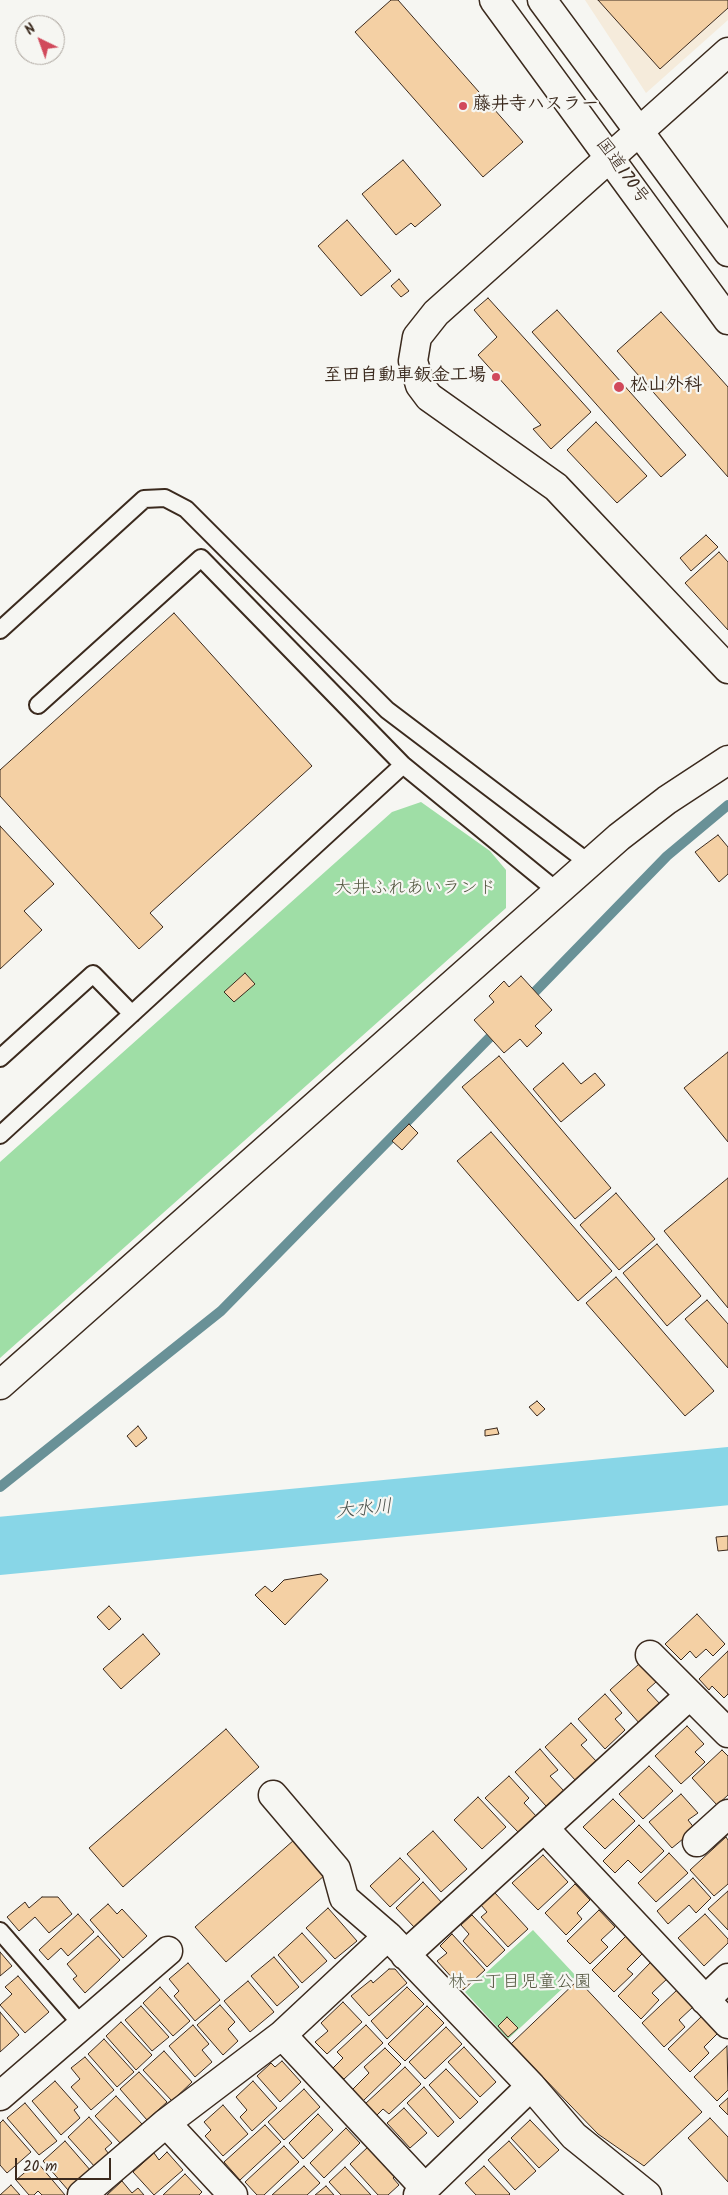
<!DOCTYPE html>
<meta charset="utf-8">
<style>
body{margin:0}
#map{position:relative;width:728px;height:2195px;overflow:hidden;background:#f6f6f2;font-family:Kalam,sans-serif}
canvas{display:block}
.north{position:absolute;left:15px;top:15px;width:50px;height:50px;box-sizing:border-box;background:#f6f6f2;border:1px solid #aba49d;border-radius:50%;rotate:318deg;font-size:14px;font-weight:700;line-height:20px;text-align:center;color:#3b2a1e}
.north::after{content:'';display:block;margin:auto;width:18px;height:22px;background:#d1495b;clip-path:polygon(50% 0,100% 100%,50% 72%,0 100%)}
.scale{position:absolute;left:15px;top:2158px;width:96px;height:22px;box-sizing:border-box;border:2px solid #3b2a1e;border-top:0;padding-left:6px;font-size:15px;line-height:18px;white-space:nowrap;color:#3b2a1e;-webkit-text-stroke:4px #f6f6f2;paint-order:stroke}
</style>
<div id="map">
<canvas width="728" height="2195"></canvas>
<div class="north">N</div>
<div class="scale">20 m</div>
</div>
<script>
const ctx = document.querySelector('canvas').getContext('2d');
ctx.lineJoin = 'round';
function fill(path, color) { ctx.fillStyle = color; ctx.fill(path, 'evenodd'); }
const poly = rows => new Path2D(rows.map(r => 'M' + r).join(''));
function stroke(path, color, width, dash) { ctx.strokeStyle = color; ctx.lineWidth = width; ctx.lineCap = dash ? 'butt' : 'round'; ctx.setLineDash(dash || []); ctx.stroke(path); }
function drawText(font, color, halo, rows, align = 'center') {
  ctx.font = font + ' Kalam,"Klee One",sans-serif'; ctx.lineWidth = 4.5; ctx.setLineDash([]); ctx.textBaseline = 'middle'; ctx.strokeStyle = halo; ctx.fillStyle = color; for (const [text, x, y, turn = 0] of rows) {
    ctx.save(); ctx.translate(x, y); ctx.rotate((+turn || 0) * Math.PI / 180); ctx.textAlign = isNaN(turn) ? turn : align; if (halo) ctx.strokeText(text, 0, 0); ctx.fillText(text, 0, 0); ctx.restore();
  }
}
fill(poly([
 [585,0,728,0,728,20,646,93]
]), '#f5ebdb');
fill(poly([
 [421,802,490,851,506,870,506,908,0,1358,0,1162,392,812],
 [533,1930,576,1976,508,2039,465,1992]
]), '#9fdea6');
stroke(poly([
 [526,1001,667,856,728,805],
 [0,1487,221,1311,498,1029]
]), '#699197', 10);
stroke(poly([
 [0,1546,728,1476]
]), '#88d6e7', 58);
const building = poly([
 [391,0,398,0,523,142,483,177,355,32,391,0],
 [598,0,728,0,728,8,660,69,598,0],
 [403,160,441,205,415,227,411,223,396,235,362,194,403,160],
 [347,220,391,271,361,296,318,246,347,220],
 [399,279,409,291,401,297,391,286,399,279],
 [488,298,591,412,551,449,533,429,541,425,478,355,497,337,474,310,488,298],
 [557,310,686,455,661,477,532,332,557,310],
 [661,312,728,387,728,477,617,351,661,312],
 [596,422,647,476,617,503,567,450,596,422],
 [706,535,718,547,691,571,680,558,706,535],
 [719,552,728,562,728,630,685,583,719,552],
 [174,613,312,766,150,913,163,927,139,949,0,796,0,770,174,613],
 [0,826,54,884,24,911,42,930,0,969,0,826],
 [718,835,728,847,728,874,719,882,695,852,718,835],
 [245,973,255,984,234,1002,224,992,245,973],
 [521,976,552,1010,535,1026,542,1033,527,1047,520,1039,504,1053,474,1020,494,1002,489,996,504,981,509,987,521,976],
 [728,1052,728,1142,684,1088,728,1052],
 [499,1056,611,1188,575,1219,462,1087,499,1056],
 [563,1063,581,1084,595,1073,605,1085,561,1122,533,1089,563,1063],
 [409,1124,418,1133,402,1150,392,1141,409,1124],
 [491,1132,612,1271,578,1301,457,1161,491,1132],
 [728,1178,728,1308,664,1231,728,1178],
 [616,1193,655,1239,619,1270,580,1225,616,1193],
 [657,1244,701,1296,667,1326,623,1273,657,1244],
 [616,1277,714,1391,685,1416,586,1303,616,1277],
 [707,1300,728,1324,728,1368,685,1319,707,1300],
 [537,1401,545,1409,537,1416,529,1407,537,1401],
 [138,1426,147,1438,136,1447,127,1436,138,1426],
 [497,1428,499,1434,485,1436,485,1430,497,1428],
 [728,1536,728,1550,718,1551,716,1537,728,1536],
 [321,1574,328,1580,285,1625,255,1595,265,1586,272,1592,284,1580,321,1574],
 [109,1606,121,1619,109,1630,97,1617,109,1606],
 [697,1614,725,1644,713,1656,706,1649,696,1658,690,1651,681,1660,665,1644,697,1614],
 [143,1634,160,1654,121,1689,103,1669,143,1634],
 [728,1651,728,1694,724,1698,712,1686,709,1690,699,1679,728,1651],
 [639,1664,656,1682,647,1690,661,1705,640,1724,610,1690,639,1664],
 [605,1694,622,1713,615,1719,625,1730,605,1749,578,1719,605,1694],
 [571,1723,587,1740,581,1745,597,1762,576,1781,545,1747,571,1723],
 [687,1726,704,1744,695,1752,705,1762,681,1784,655,1756,687,1726],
 [226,1729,259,1767,123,1887,89,1848,226,1729],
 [540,1749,558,1770,550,1776,564,1791,546,1806,515,1772,540,1749],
 [722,1750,728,1756,728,1795,717,1805,692,1778,722,1750],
 [649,1766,673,1791,643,1819,619,1794,649,1766],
 [509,1776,529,1798,524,1803,537,1817,520,1834,485,1798,509,1776],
 [681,1794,698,1813,688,1820,695,1829,672,1848,649,1822,681,1794],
 [478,1797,506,1827,482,1849,454,1820,478,1797],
 [613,1799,635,1821,605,1849,583,1827,613,1799],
 [639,1825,664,1851,641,1873,628,1860,615,1873,603,1861,639,1825],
 [433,1831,467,1869,441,1892,407,1854,433,1831],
 [726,1837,728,1840,728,1884,714,1896,690,1870,726,1837],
 [294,1840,325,1875,226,1962,195,1927,294,1840],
 [669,1853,688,1873,656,1902,638,1883,669,1853],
 [543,1855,568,1882,538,1910,512,1883,543,1855],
 [400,1858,420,1879,390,1907,370,1886,400,1858],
 [693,1878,711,1898,696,1913,689,1905,668,1924,657,1911,693,1878],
 [423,1882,442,1903,415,1928,396,1908,423,1882],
 [575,1884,590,1900,577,1913,582,1919,566,1935,545,1913,575,1884],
 [728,1891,728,1930,708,1909,728,1891],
 [495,1893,528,1929,508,1947,481,1917,487,1912,481,1905,495,1893],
 [42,1897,58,1897,72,1914,49,1933,35,1917,19,1931,7,1917,25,1902,29,1908,42,1897],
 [108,1904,117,1914,122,1909,147,1936,123,1958,90,1920,108,1904],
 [328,1908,357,1941,335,1959,306,1928,328,1908],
 [599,1910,615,1927,601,1940,608,1947,590,1964,567,1941,599,1910],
 [78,1914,94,1932,68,1956,61,1948,48,1960,39,1950,78,1914],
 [705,1914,728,1939,728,1943,704,1966,678,1938,705,1914],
 [472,1915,505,1950,487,1967,463,1941,469,1934,461,1925,472,1915],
 [302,1933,327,1961,302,1983,278,1955,302,1933],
 [452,1934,485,1970,463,1990,437,1961,447,1953,440,1946,452,1934],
 [98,1936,120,1960,85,1993,73,1979,77,1976,67,1964,98,1936],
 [626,1936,643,1953,627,1969,633,1974,614,1992,592,1970,626,1936],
 [0,1952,12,1966,0,1976,0,1952],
 [274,1957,299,1987,277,2006,251,1976,274,1957],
 [651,1962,668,1978,652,1993,659,2000,641,2019,618,1996,651,1962],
 [188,1963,220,2000,195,2021,174,1996,179,1991,169,1979,188,1963],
 [389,1969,395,1969,407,1983,369,2016,351,1996,371,1980,373,1983,389,1969],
 [18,1976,49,2012,25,2033,0,2005,12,1994,5,1987,18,1976],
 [578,1980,702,2112,644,2166,598,2134,511,2044,578,1980],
 [248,1981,274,2012,250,2032,224,2001,248,1981],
 [160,1987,190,2021,173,2036,143,2003,160,1987],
 [407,1987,424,2004,387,2039,371,2021,407,1987],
 [677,1990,693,2007,679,2020,685,2027,664,2047,642,2023,677,1990],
 [343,2002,362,2022,327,2054,315,2042,328,2031,321,2023,343,2002],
 [220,2005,235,2022,228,2029,238,2041,223,2055,197,2025,220,2005],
 [141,2006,169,2037,152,2051,125,2020,141,2006],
 [427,2006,444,2023,405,2061,388,2044,427,2006],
 [0,2012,19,2035,0,2052,0,2012],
 [703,2015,719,2032,704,2047,709,2053,690,2072,668,2049,703,2015],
 [507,2017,518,2028,508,2037,498,2026,507,2017],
 [121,2022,152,2055,136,2070,106,2036,121,2022],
 [193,2025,209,2044,202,2050,212,2062,195,2077,169,2046,193,2025],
 [366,2025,383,2043,344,2079,333,2068,343,2058,337,2052,366,2025],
 [446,2027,462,2044,425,2079,409,2062,446,2027],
 [104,2039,134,2072,117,2087,88,2054,104,2039],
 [727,2046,728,2090,717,2101,694,2077,727,2046],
 [464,2047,496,2082,480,2097,448,2062,464,2047],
 [385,2048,401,2064,363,2101,352,2090,369,2073,364,2067,385,2048],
 [164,2051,192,2082,172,2101,143,2070,164,2051],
 [85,2057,114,2090,91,2110,71,2087,80,2079,71,2068,85,2057],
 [282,2061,301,2082,280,2102,257,2076,271,2063,275,2067,282,2061],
 [405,2067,421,2084,389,2114,383,2109,377,2115,365,2104,405,2067],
 [446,2069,478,2102,460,2119,429,2085,446,2069],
 [139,2072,167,2102,147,2120,120,2089,139,2072],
 [55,2081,78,2107,74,2110,80,2118,61,2135,32,2101,55,2081],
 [253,2081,277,2108,252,2131,240,2117,247,2110,236,2097,253,2081],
 [424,2087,454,2122,438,2137,407,2103,424,2087],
 [304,2089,320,2107,284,2140,268,2122,304,2089],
 [116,2096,142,2124,121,2144,95,2116,116,2096],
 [728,2098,728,2115,719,2106,728,2098],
 [25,2103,57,2141,39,2155,7,2118,25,2103],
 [223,2105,248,2134,223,2156,205,2136,211,2130,204,2122,223,2105],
 [404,2108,427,2133,410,2148,387,2123,404,2108],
 [318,2114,333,2130,303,2159,289,2143,318,2114],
 [89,2117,112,2143,105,2149,109,2154,95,2167,68,2137,89,2117],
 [710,2118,728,2137,728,2182,688,2138,710,2118],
 [3,2120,31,2152,7,2173,0,2165,0,2123,3,2120],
 [530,2120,559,2150,539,2168,511,2138,530,2120],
 [265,2125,281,2142,240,2180,224,2162,265,2125],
 [346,2128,360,2143,324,2178,310,2163,346,2128],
 [65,2141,91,2171,68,2190,43,2161,65,2141],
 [509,2141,536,2171,515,2190,488,2160,509,2141],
 [284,2146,299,2162,264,2195,257,2195,245,2182,284,2146],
 [369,2146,396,2175,393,2178,399,2185,388,2195,378,2195,350,2164,369,2146],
 [167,2152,183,2170,154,2195,133,2172,154,2153,159,2160,167,2152],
 [37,2162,65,2195,42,2195,38,2191,34,2195,29,2195,16,2180,37,2162],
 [304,2166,320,2183,307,2195,272,2195,304,2166],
 [484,2166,510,2194,509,2195,476,2195,465,2183,484,2166],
 [345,2167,371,2195,341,2195,329,2182,345,2167],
 [185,2174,202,2192,199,2195,163,2195,185,2174],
 [122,2181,132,2193,138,2188,144,2195,107,2195,122,2181],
 [11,2185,20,2195,0,2195,11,2185],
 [326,2186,334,2195,315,2195,326,2186]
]);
fill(building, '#f4d0a4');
stroke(building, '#3b2a1e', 1);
const lane = poly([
 [0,630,144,499,165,498,186,509,387,710,589,863],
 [38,705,201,558,403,765,557,891],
 [0,1058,93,974,132,1014],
 [0,1135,403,765],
 [0,1931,82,2025]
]);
const street = poly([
 [650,1655,728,1733],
 [273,1795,336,1869,344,1898,388,1936,531,2086,574,2136,647,2195],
 [544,1828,728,2024],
 [697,1842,728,1814],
 [405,1955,690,1695],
 [705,2000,728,1978],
 [282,2035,425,2188],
 [0,2096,168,1951],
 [166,2123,233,2195],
 [82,2195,166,2123,282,2035,388,1936],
 [418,2195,531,2086]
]);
const secondary = poly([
 [728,52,436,313,417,337,413,361,420,385,429,397,556,487,728,669],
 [0,1385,619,837,667,800,728,760]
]);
const highway = poly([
 [494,0,728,320],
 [542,0,728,252]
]);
stroke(lane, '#3b2a1e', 20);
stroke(street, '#3b2a1e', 31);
stroke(secondary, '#3b2a1e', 31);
stroke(highway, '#3b2a1e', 31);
stroke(lane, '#f6f6f2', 16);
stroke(street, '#f6f6f2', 28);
stroke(secondary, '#f6f6f2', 28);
stroke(highway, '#f6f6f2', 28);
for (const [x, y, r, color] of [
 [463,106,5,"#d1495b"],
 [496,377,5,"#d1495b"],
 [619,387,6,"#d1495b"]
]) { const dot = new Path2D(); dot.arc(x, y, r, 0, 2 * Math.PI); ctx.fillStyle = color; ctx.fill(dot); stroke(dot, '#f6f6f2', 2); }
drawText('bold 18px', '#3b2a1e', '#f6f6f2', [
 ["藤井寺ハスラー",473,106],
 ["至田自動車鈑金工場",486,377,"right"],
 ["松山外科",630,387]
], 'left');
drawText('18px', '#3b2a1e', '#f6f6f2', [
 ["国道170号",621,172,54]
]);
drawText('18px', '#545740', '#f6f6f2', [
 ["大井ふれあいランド",415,890],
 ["林一丁目児童公園",520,1984]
]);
drawText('italic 19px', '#4e5550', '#f6f6f2', [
 ["大水川",364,1511,-5]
]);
</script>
